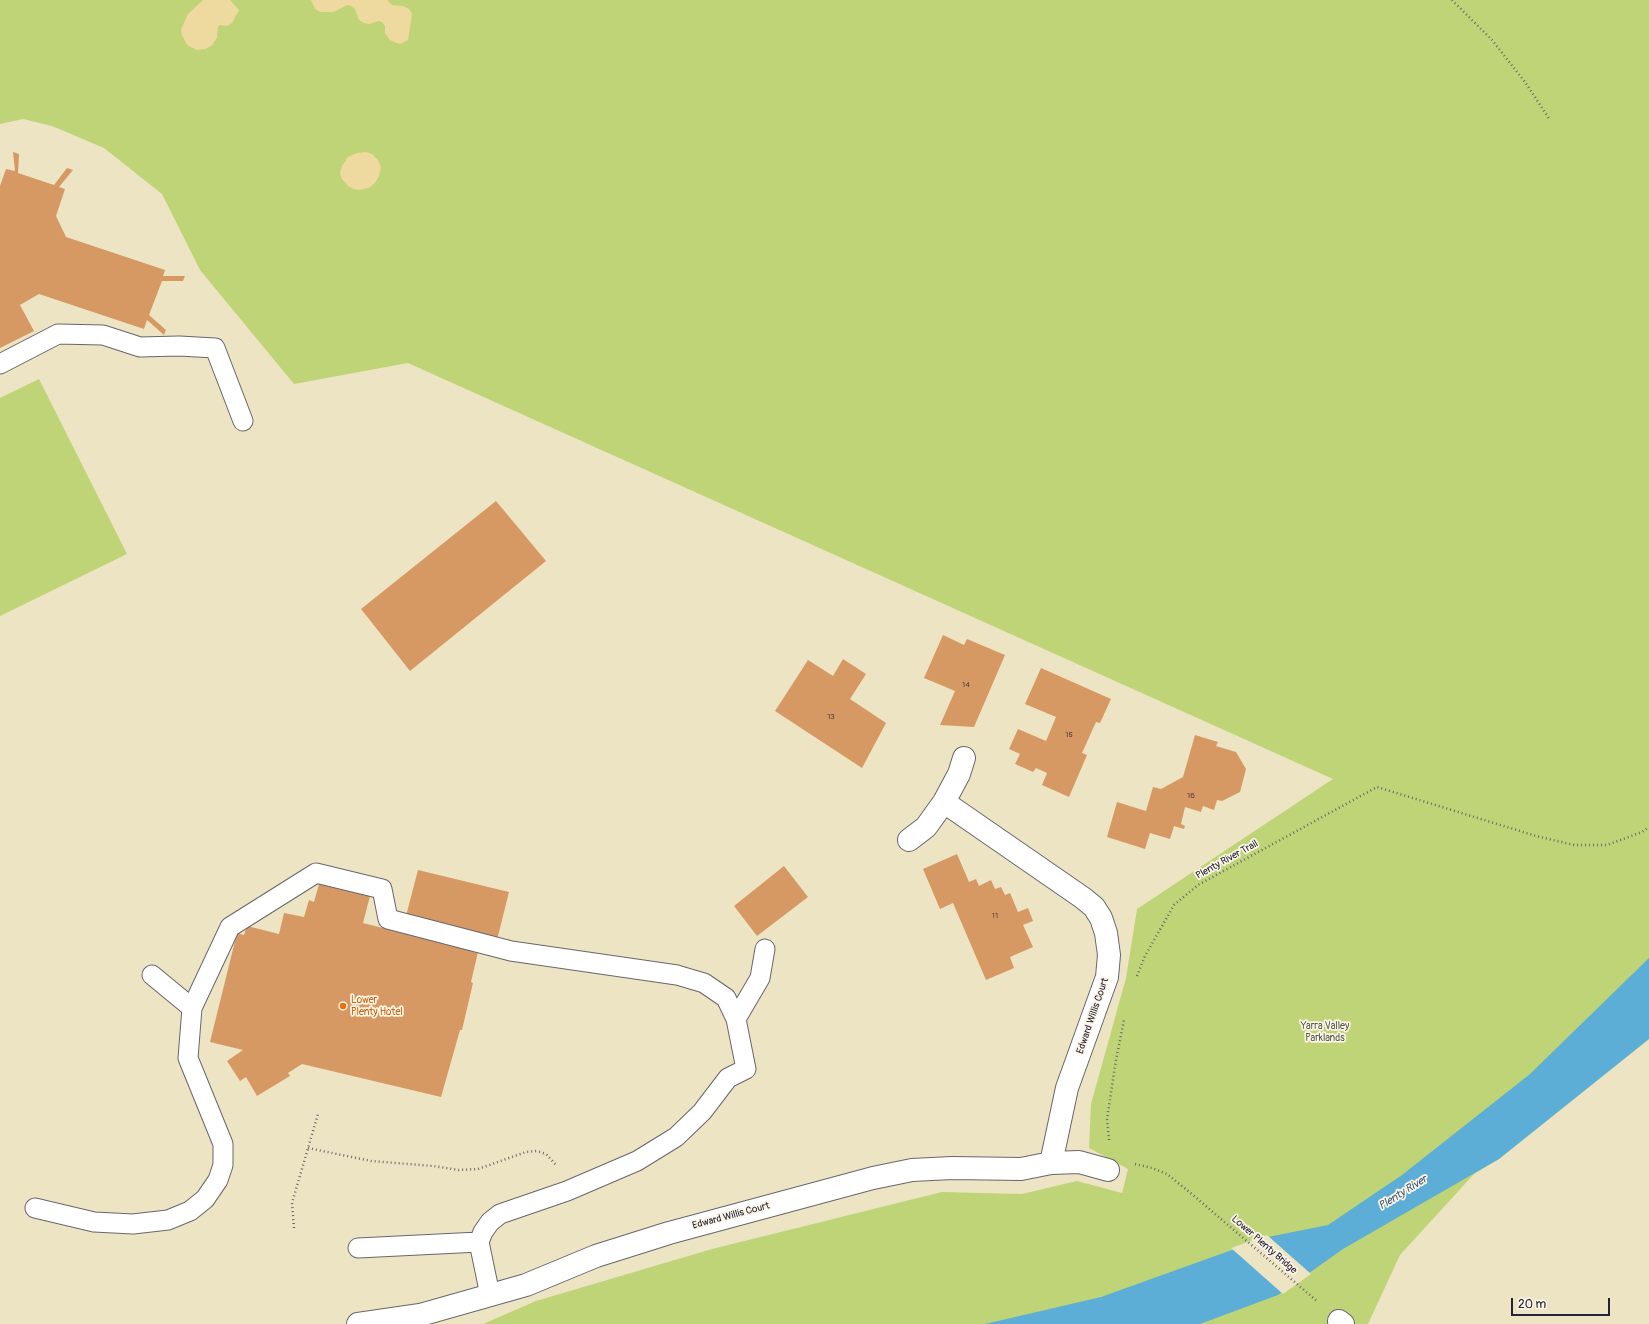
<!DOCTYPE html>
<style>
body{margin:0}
#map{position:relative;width:1649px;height:1324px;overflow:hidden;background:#ede4c4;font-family:Pangolin,sans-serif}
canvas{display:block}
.scale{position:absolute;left:1511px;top:1298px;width:99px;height:18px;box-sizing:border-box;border:2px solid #22223b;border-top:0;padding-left:5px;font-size:12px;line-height:14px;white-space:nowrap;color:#22223b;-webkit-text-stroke:3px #fcf5e5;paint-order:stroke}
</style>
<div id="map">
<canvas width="1649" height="1324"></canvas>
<div class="scale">20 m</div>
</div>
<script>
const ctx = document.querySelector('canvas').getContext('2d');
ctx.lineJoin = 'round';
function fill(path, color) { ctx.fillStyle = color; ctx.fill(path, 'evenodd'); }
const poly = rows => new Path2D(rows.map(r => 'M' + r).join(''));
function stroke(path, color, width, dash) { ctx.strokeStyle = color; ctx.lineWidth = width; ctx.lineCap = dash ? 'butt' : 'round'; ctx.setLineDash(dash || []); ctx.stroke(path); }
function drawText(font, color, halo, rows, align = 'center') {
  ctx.font = font + ' Pangolin,sans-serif'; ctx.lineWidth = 3.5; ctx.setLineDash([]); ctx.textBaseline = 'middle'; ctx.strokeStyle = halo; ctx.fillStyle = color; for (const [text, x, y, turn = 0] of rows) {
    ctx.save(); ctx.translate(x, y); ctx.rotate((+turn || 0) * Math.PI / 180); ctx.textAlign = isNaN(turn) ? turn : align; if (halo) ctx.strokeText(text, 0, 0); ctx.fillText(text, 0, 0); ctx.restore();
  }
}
fill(poly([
 [0,0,1649,0,1649,1039,1499,1159,1474,1174,1400,1255,1368,1324,483,1324,536,1301,712,1249,942,1192,1022,1194,1077,1181,1122,1193,1128,1169,1089,1148,1091,1104,1126,978,1137,909,1333,779,408,363,294,384,200,270,162,194,104,148,52,126,23,119,0,124],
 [39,379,127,554,0,616,0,398]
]), '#bfd477');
fill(poly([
 [203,0,230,0,239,10,232,23,227,26,220,25,218,26,217,38,212,45,206,49,197,50,187,45,182,35,181,29,188,14],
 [311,0,387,0,392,5,403,6,409,9,412,14,408,40,400,44,394,42,390,40,385,33,385,26,382,22,379,21,369,24,364,23,359,20,355,9,351,6,347,5,334,12,320,12,315,9],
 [366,152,372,154,378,160,381,167,379,176,375,183,369,188,360,190,354,189,348,186,342,179,340,173,342,166,348,157,357,153]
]), '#eeda9e');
fill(poly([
 [1649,958,1649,1039,1499,1159,1343,1249,1278,1295,1200,1324,985,1324,1101,1297,1268,1237,1328,1225,1402,1175,1530,1074]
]), '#5caed7');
fill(poly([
 [1267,1235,1311,1274,1283,1294,1231,1248]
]), '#ede4c4');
fill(poly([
 [13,152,19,154,18,173,54,185,67,168,73,170,59,187,65,189,56,216,66,237,165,270,163,276,185,276,183,281,162,281,149,315,166,330,164,335,147,320,144,329,39,294,20,305,34,331,0,348,0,186,6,169,15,171],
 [496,501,546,561,410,671,361,609],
 [943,635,964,645,967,639,1005,655,974,727,940,725,955,691,924,678],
 [843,659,866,674,850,699,886,723,862,768,775,711,808,660,833,676],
 [1041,668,1111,699,1100,723,1096,722,1082,753,1087,755,1069,797,1042,785,1047,773,1036,768,1033,772,1015,764,1020,754,1009,749,1018,729,1046,741,1056,717,1025,704],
 [1195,735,1218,742,1216,746,1236,752,1246,769,1240,792,1222,801,1217,800,1214,810,1203,806,1201,812,1185,807,1181,824,1185,826,1184,829,1174,826,1170,839,1150,833,1145,849,1107,837,1117,802,1146,811,1153,787,1161,789,1183,777],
 [957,854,969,882,976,879,979,886,991,880,995,889,1001,887,1005,895,1010,893,1018,912,1028,908,1033,921,1023,925,1033,947,1010,957,1014,968,986,980,953,903,940,909,923,869],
 [784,866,808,897,757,936,734,906],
 [418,870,509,892,497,940,406,916],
 [319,884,370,896,363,923,478,952,471,982,473,983,462,1030,460,1030,441,1097,302,1064,288,1073,290,1076,257,1096,246,1077,240,1081,227,1061,243,1050,210,1042,237,933,244,935,247,926,279,934,284,913,304,917,309,900,314,902]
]), '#d79963');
const lane = poly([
 [0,364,58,334,103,335,140,347,179,346,215,348,243,421],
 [192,1008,230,927,316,873,382,889,388,919,511,951,677,975,704,983,726,998,736,1019,746,1069,728,1078,702,1112,676,1137,637,1161,567,1191,500,1214,490,1222,483,1232,479,1242],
 [736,1019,760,978,765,949],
 [35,1208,94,1222,133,1224,168,1220,190,1211,205,1199,218,1180,223,1165,223,1144,188,1058,192,1008,152,975],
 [358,1248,479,1242,490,1295]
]);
const street = poly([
 [909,840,926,827,944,802,959,774,964,758],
 [1051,1163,1079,1162,1108,1170],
 [1339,1321,1343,1324],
 [358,1324,420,1315,526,1285,596,1256,669,1233,873,1178,912,1170,952,1168,1021,1169,1051,1163,1067,1088,1107,977,1109,955,1106,933,1101,918,1094,907,1083,898,944,802]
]);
stroke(lane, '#69666b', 21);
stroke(street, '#69666b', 24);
stroke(poly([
 [1452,0,1492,40,1525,82,1550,120],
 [1137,976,1145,956,1174,905,1198,885,1377,787,1536,836,1574,845,1607,845,1642,832,1649,827],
 [1109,1140,1107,1119,1116,1060,1124,1020],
 [308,1148,371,1161,433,1166,459,1170,478,1169,526,1152,537,1151,546,1154,557,1166],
 [1135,1164,1152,1168,1167,1174,1193,1195,1318,1302],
 [294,1228,292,1203,318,1114]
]), '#69666b', 2.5, [1, 3]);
stroke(lane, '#fff', 19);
stroke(street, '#fff', 22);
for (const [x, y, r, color] of [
 [343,1006,4,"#e8710a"]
]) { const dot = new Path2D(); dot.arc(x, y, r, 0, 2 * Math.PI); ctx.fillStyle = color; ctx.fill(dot); stroke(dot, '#fcf5e5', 1.5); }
drawText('8px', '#4f4045', null, [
 ["14",966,685],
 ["13",831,717],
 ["15",1069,735],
 ["16",1191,796],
 ["11",995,916]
]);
drawText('10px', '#22223b', '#fcf5e5', [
 ["Plenty River Trail",1227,860,-29],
 ["Edward Willis Court",1093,1016,-71],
 ["Edward Willis Court",731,1216,-15],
 ["Lower Plenty Bridge",1264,1245,41]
]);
drawText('10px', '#c56008', '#fcf5e5', [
 ["Lower",351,1000],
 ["Plenty Hotel",351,1012]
], 'left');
drawText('10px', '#51574d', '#fcf5e5', [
 ["Yarra Valley",1325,1026],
 ["Parklands",1325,1038]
]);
drawText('italic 11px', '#395a79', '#fcf5e5', [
 ["Plenty River",1403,1193,-32]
]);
</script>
